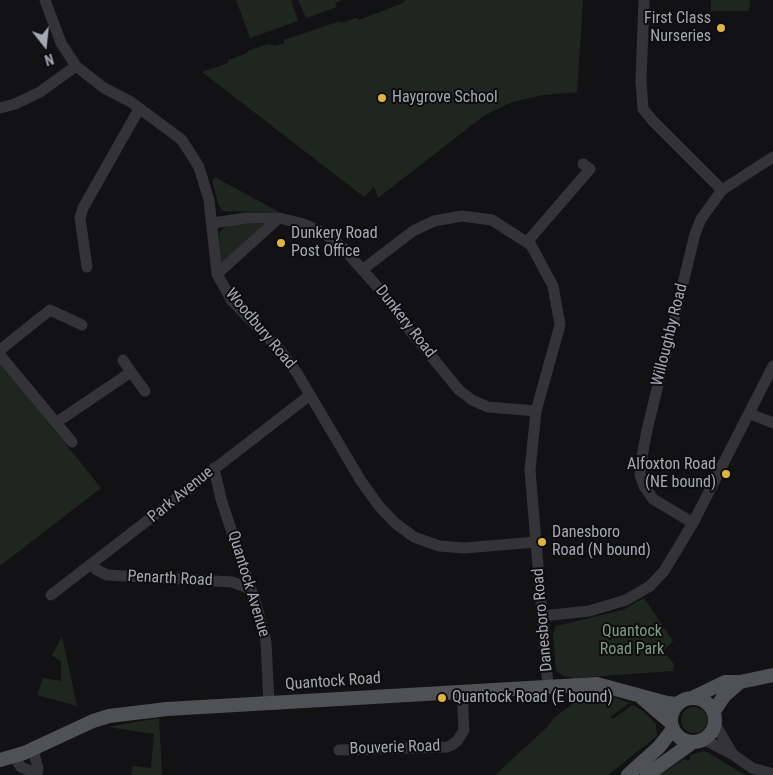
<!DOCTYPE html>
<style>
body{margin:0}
#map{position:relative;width:773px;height:775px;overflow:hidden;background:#121214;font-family:"Roboto Condensed",sans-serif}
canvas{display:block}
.north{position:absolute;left:20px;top:20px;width:50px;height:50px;-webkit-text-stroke:4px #0d0d0f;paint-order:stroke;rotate:164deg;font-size:14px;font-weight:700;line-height:20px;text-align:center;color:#a5a8b3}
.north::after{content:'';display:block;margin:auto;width:18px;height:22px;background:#a5a8b3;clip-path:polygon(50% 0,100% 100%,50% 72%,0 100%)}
</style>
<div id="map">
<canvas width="773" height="775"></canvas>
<div class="north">N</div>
</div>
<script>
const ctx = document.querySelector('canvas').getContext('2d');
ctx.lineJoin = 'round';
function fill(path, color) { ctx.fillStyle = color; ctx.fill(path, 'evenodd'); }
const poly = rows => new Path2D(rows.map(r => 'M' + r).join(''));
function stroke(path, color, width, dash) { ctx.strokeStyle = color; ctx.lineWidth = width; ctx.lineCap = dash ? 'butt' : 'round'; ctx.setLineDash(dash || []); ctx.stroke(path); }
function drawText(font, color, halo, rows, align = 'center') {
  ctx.font = font + ' "Roboto Condensed",sans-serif'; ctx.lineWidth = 4; ctx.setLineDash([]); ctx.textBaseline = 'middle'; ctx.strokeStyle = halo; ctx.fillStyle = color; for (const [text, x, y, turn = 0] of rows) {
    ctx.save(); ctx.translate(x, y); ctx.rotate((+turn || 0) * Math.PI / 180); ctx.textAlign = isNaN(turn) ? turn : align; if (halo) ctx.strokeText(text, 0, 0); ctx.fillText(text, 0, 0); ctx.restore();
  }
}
fill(poly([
 [236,0,291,0,298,21,250,38],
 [298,0,342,0,335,3,337,7,306,18],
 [405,0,583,0,577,92,543,95,512,102,485,115,378,198,374,187,364,197,202,72,228,63,228,60,245,54,250,50,269,44,275,46,284,43,284,40,340,21,341,23,356,18,359,20,403,3],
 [711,0,750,0,749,11,711,11],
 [215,177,279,212,223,211,219,206,212,181],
 [239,223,264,224,226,263,220,263,219,233,225,227],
 [0,362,101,488,0,566],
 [644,598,673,641,663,651,674,664,673,671,574,678,564,676,556,671,553,634,556,626,623,610],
 [62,636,77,706,37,695,43,678,61,681,61,661,52,656],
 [592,692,615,697,629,703,610,717,613,719,632,705,643,711,656,724,657,736,608,775,495,775,546,728,554,718,577,700,577,693],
 '681 720a13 13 0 1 1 26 0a13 13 0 1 1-26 0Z',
 [159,718,162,775,131,775,133,766,151,768,154,734,108,727],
 [703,751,707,752,745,775,659,775,684,759,689,761,691,755]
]), '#1f2620');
stroke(poly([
 [45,0,61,43,76,66,104,88,131,102,182,140,199,167,209,200,217,274,232,301,280,350,297,373,361,481,379,506,395,523,414,537,439,546,465,548,536,542],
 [644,0,641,81,643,109,653,121,722,190],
 [0,108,15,104,40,92,76,66],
 [213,223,246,218,279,218,304,224,325,234,343,248,383,293,408,328,459,390,472,400,488,407,536,411],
 [527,242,590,169,583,164],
 [87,267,80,218,83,208,139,109],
 [362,270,413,231,434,221,462,216,492,220,531,245,553,286,560,325,536,411,530,470,548,686],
 [217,274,279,218],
 [0,350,50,310,82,325],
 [0,355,72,442],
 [123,360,131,372],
 [750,414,773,423],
 [57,422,131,372,145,391],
 [214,468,221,499,258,611,266,642,269,703],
 [693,523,653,499,644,486,640,475,641,462,647,430,695,234,701,219,722,190,773,157],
 [92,565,97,570,107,575,232,582,251,589],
 [51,595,310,395],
 [543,616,589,611,626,600,650,586,664,571,693,523,773,366],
 [715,724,732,753],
 [703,739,732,754,752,768,773,774],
 [339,750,447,747,452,745,458,740,464,730,462,691],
 [14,757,21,767,37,774,38,769,33,749]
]), '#343438', 11);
stroke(poly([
 [694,697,725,682,740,682,773,675],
 '671 720a22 22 0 1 1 44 0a22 22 0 1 1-44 0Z',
 [642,698,670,722],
 [714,711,724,696,740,682],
 [0,760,24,753,93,721,109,716,167,709,597,684,667,703,677,704],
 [628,775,659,747,673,729],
 [647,775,693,742]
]), '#505157', 14);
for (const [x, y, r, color] of [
 [721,28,5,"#dfb43f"],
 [382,98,5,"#dfb43f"],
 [281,243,5,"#dfb43f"],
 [726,474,5,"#dfb43f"],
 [542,542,5,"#dfb43f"],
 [442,698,5,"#dfb43f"]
]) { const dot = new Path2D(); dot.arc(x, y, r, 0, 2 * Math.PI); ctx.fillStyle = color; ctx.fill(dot); stroke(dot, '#0d0d0f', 2); }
drawText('16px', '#a5a8b3', '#0d0d0f', [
 ["First Class",711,19,"right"],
 ["Nurseries",711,37,"right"],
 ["Haygrove School",392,98],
 ["Dunkery Road",291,234],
 ["Post Office",291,252],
 ["Alfoxton Road",716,465,"right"],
 ["(NE bound)",716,483,"right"],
 ["Danesboro",552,533],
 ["Road (N bound)",552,551],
 ["Quantock Road (E bound)",452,698]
], 'left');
drawText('16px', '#a5a8b3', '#0d0d0f', [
 ["Dunkery Road",405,322,52],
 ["Woodbury Road",260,329,50],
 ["Willoughby Road",670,335,-76],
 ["Park Avenue",181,495,-39],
 ["Penarth Road",170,579,3],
 ["Quantock Avenue",248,584,73],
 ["Danesboro Road",543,620,-95],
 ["Quantock Road",333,682,-4],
 ["Bouverie Road",395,748,-2]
]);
drawText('16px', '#7e9c82', '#0d0d0f', [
 ["Quantock",632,632],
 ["Road Park",632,650]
]);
</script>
